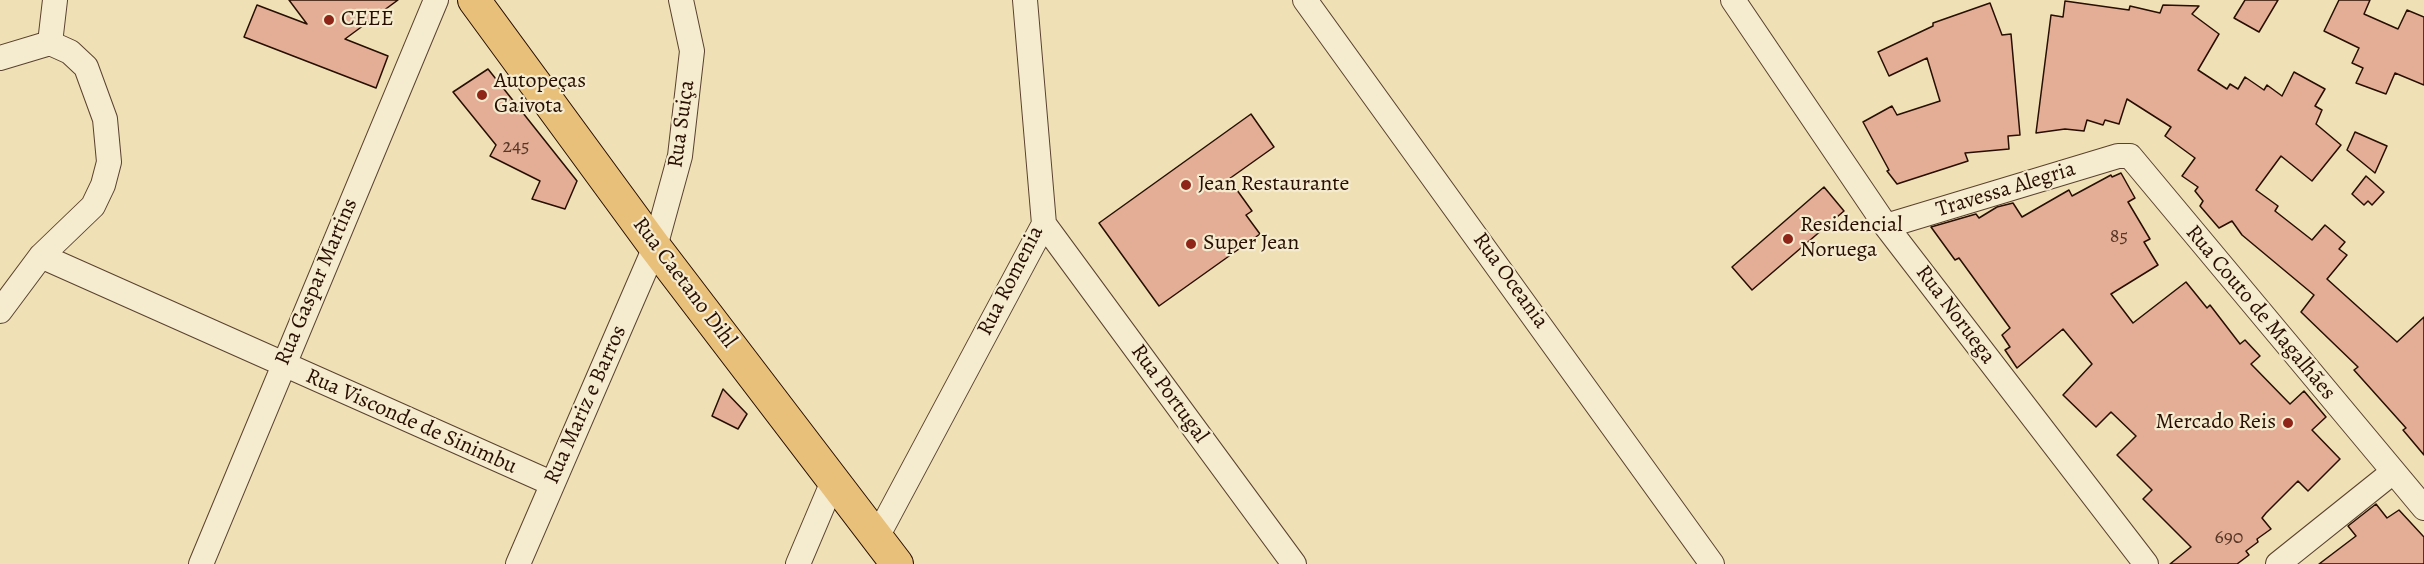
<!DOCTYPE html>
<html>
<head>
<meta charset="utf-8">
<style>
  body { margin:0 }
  canvas { display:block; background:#efe0b5 }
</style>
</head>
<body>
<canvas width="2424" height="564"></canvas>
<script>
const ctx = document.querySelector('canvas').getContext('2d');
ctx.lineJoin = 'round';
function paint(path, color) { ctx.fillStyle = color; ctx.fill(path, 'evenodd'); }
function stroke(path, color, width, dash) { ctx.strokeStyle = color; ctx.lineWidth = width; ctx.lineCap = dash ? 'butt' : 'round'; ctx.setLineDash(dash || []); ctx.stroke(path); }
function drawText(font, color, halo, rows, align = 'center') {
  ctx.font = font + ' Alegreya,serif'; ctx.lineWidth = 4.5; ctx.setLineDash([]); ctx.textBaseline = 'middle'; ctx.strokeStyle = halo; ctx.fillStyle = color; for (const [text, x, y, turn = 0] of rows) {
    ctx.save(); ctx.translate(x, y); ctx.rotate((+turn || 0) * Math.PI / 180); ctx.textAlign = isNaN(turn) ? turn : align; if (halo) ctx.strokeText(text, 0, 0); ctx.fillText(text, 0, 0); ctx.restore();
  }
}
const building = new Path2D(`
  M 289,0 L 398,0 L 345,39 L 388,56 L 376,88 L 244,37 L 257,5 L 307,24 Z
  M 2245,0 L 2278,0 L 2259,32 L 2234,18 Z
  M 2339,0 L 2370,0 L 2364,14 L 2398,29 L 2407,10 L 2424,17 L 2424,85 L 2395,73 L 2386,94 L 2356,83 L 2363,68 L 2352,63 L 2359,48 L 2324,31 Z
  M 2065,1 L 2129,10 L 2130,6 L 2160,13 L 2163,5 L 2199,6 L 2192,14 L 2219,34 L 2198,70 L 2227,89 L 2230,84 L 2238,89 L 2245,77 L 2264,90 L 2267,85 L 2282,96 L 2294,72 L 2325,89 L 2315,106 L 2322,110 L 2316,124 L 2341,145 L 2312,181 L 2281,156 L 2256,190 L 2278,206 L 2275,211 L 2312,240 L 2325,225 L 2345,242 L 2339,249 L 2347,255 L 2327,279 L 2397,342 L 2424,317 L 2424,455 L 2403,430 L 2406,428 L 2354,370 L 2358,367 L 2301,312 L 2314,295 L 2242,235 L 2232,221 L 2219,228 L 2200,206 L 2203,201 L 2195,191 L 2198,187 L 2182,176 L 2195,158 L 2165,136 L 2171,127 L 2127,99 L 2119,124 L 2105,120 L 2103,125 L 2087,120 L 2084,131 L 2065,129 L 2036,133 L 2051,15 L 2063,17 Z
  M 1990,3 L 2002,35 L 2011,34 L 2020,135 L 2008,136 L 2009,149 L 1965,153 L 1968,161 L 1897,184 L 1887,171 L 1889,170 L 1863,122 L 1892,106 L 1897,115 L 1940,101 L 1927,58 L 1889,76 L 1878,52 L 1933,26 L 1933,23 Z
  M 488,69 L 577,181 L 565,209 L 532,199 L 540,181 L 490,156 L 496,145 L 453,92 Z
  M 1251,114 L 1274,147 L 1229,179 L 1252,211 L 1246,215 L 1260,234 L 1159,306 L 1099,223 Z
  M 2355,132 L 2387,146 L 2375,173 L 2347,150 Z
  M 2121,173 L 2135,198 L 2128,202 L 2150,239 L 2144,242 L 2158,265 L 2111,294 L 2133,323 L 2186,282 L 2207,308 L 2210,305 L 2240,344 L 2245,340 L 2260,356 L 2251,364 L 2290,404 L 2304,391 L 2326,417 L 2312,430 L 2340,459 L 2308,491 L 2298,481 L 2266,513 L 2262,518 L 2271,529 L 2257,539 L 2258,542 L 2246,551 L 2249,555 L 2237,564 L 2170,564 L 2191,547 L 2143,499 L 2152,490 L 2117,455 L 2136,436 L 2111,412 L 2096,427 L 2063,395 L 2092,364 L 2063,329 L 2017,368 L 2005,350 L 2010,347 L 2002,335 L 2010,328 L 1959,258 L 1955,260 L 1931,227 L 1976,214 L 1979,218 L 1997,207 L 2013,203 L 2022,217 L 2069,190 L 2072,196 L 2111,175 L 2112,177 Z
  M 2366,176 L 2384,192 L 2372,205 L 2368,201 L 2364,205 L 2352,194 Z
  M 1824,187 L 1844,211 L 1752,290 L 1732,267 Z
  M 723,389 L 747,414 L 738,429 L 712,416 Z
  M 2376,504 L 2387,518 L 2399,510 L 2424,537 L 2424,564 L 2319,564 L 2356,536 L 2348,526 Z`);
paint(building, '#e3ae95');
stroke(building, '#280e01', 1.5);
const minor = new Path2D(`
  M 1305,0 L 1712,564
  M 1733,0 L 1886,226 L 2146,564
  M 50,43 L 55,0
  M 0,58 L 50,43
  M 1044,224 L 1294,564
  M 1886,226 L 2118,156 L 2130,156 L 2424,508
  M 41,256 L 551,483
  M 0,311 L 41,256 L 93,206 L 103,185 L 109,162 L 105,119 L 86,67 L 70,52 L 50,43
  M 877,537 L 1044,224 L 1025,0
  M 201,564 L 436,0
  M 518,564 L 655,247 L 680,156 L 692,51 L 681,0
  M 798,564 L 834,479
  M 2278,564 L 2393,472`);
const major = new Path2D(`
  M 474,0 L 655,247 L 897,564`);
stroke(minor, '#5a422e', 26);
stroke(major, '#280e01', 34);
stroke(minor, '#f5ebcf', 24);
stroke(major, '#e8c07a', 32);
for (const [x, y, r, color] of [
  [329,20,6,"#8f2418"],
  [482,95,6,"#8f2418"],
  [1186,185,6,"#8f2418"],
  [1788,239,6,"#8f2418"],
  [1191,244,6,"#8f2418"],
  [2288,423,6,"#8f2418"]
]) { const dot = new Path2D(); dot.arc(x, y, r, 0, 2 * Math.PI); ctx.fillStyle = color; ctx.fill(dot); stroke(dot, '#f5ebcf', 2); }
drawText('20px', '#573626', null, [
  ["245",516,147],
  ["85",2119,237],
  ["690",2229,538]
]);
drawText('22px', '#280e01', '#f5ebcf', [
  ["CEEE",341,20],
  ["Autopeças",494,82],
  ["Gaivota",494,107],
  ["Jean Restaurante",1198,185],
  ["Residencial",1800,226],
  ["Noruega",1800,251],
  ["Super Jean",1203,244],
  ["Mercado Reis",2276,423,"right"]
], 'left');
drawText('22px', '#280e01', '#f5ebcf', [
  ["Rua Suiça",682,124,-82],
  ["Travessa Alegria",2006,190,-17],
  ["Rua Romenia",1011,281,-63],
  ["Rua Oceania",1510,281,54],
  ["Rua Gaspar Martins",317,282,-67],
  ["Rua Caetano Dihl",684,283,53],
  ["Rua Couto de Magalhães",2260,313,50],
  ["Rua Noruega",1955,315,53],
  ["Rua Portugal",1169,394,54],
  ["Rua Mariz e Barros",586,405,-66],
  ["Rua Visconde de Sinimbu",411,422,24]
]);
</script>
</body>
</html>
